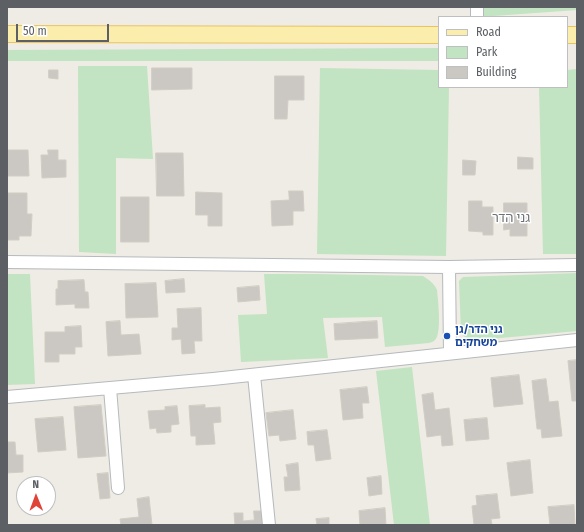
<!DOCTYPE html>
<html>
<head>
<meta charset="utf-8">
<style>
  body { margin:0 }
  #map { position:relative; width:584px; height:532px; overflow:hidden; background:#eeece4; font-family:"Fira Sans Condensed",sans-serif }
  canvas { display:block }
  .frame { position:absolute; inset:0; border:8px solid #5c6064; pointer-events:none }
  .legend { position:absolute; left:438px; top:16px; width:130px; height:72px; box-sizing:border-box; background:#fff; border:1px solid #bebfc1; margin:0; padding:5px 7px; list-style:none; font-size:12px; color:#5c6064 }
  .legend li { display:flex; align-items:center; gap:8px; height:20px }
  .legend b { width:20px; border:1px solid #bebfc1 }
  .north { position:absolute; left:16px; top:476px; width:40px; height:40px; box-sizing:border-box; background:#fff; border:1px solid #bebfc1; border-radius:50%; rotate:359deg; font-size:11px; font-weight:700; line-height:16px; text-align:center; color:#5c6064 }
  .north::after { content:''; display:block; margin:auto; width:14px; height:18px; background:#e04438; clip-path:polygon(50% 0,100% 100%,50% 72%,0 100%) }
  .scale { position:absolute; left:16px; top:24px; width:93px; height:18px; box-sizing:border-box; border:2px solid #5c6064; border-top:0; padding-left:5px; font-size:12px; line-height:14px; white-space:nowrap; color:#5c6064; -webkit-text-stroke:3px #fff; paint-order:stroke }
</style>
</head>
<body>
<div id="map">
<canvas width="584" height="532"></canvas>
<div class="frame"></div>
<ul class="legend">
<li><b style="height:5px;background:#fbeeac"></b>Road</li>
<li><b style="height:11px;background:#c2e4c2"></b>Park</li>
<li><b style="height:11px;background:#cbc8c3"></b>Building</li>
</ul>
<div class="north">N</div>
<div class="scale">50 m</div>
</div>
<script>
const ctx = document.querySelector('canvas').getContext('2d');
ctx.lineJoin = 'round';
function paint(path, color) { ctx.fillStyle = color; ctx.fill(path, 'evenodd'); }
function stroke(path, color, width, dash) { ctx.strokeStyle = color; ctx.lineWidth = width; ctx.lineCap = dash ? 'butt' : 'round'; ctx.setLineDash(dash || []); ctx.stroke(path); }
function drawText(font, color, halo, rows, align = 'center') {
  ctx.font = font + ' "Fira Sans Condensed","Noto Sans Hebrew",sans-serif'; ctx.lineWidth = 3; ctx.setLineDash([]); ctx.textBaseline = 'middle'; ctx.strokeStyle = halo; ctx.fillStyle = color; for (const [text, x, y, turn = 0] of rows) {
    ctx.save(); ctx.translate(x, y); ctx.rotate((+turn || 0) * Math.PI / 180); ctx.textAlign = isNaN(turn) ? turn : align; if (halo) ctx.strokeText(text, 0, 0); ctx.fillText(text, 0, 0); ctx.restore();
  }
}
paint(new Path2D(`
  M 479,7 L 577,7 L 577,10 L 479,17 Z
  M 439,48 L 439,61 L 7,61 L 7,50 Z
  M 78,66 L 147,66 L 153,159 L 116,158 L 116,254 L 79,252 Z
  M 320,68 L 439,70 L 439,87 L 449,87 L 446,256 L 317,254 Z
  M 577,69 L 577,254 L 543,254 L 539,87 L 567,87 L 567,70 Z
  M 577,273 L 577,331 L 479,340 C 469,340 466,340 461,332 L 459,281 L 463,277 Z
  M 7,274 L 30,274 L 35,384 L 7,385 Z
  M 264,274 L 316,274 L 423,276 C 429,280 434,283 437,290 C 438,300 442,334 435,340 C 433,342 431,342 429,343 L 385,347 L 382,317 L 323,318 L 328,358 L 241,362 L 238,315 L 267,314 Z
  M 412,367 L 430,525 L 394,525 L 376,371 Z`), '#c2e4c2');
const building = new Path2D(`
  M 152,68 L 192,68 L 192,89 L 152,90 Z
  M 49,70 L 58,70 L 58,79 L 49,78 Z
  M 275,76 L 304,76 L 304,100 L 288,100 L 287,119 L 275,119 Z
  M 8,150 L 28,150 L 29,176 L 8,176 Z
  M 48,150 L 58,150 L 58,160 L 66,160 L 66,177 L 42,178 L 41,155 L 48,155 Z
  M 156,153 L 183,153 L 184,196 L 157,196 Z
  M 518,157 L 533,158 L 533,169 L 518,169 Z
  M 463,160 L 476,161 L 475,175 L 463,175 Z
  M 289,191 L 303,191 L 304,211 L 293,211 L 293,225 L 272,226 L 271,201 L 289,200 Z
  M 196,192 L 222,193 L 222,226 L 208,226 L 208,215 L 196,215 Z
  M 7,193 L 27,193 L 27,214 L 32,214 L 31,236 L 19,236 L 19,240 L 7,240 Z
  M 121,197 L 149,197 L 149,242 L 121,242 Z
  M 469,201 L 482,201 L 482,207 L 493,207 L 493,235 L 483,235 L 483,232 L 469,231 Z
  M 504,203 L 527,203 L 527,236 L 510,236 L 510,229 L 504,230 Z
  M 184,279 L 185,292 L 166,293 L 165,281 Z
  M 84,280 L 85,292 L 88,292 L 89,308 L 75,308 L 75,304 L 56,305 L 56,289 L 58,289 L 58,281 Z
  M 156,283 L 158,317 L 126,318 L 125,284 Z
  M 259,286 L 260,300 L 238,302 L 237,288 Z
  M 201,308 L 202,341 L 194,341 L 195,353 L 182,354 L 181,339 L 172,340 L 172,328 L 178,328 L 177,309 Z
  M 120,321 L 121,335 L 139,334 L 141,354 L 108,356 L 106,322 Z
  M 377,321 L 378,338 L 335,340 L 334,324 Z
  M 81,326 L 82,347 L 75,347 L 75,354 L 59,354 L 59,362 L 45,362 L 45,332 L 65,332 L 65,327 Z
  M 577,360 L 577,401 L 572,401 L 568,361 Z
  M 519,375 L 523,404 L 494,407 L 491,378 Z
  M 546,379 L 549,402 L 558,401 L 562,436 L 542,438 L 541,429 L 537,429 L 532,381 Z
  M 367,387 L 369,403 L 362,403 L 363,418 L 343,420 L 340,390 Z
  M 433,393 L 435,410 L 449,408 L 453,445 L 442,446 L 441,435 L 427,437 L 422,395 Z
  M 101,405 L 106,456 L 78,458 L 74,407 Z
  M 205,405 L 205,408 L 220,407 L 221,422 L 213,423 L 215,444 L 196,445 L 196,436 L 191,436 L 189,406 Z
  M 177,406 L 179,424 L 171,425 L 171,432 L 157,433 L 156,428 L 150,429 L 148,411 L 165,410 L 165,407 Z
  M 293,410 L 296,439 L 280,441 L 279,435 L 269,436 L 266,413 Z
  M 63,417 L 66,450 L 38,452 L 35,419 Z
  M 487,418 L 489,439 L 466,441 L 464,420 Z
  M 327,430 L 331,459 L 316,461 L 314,445 L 308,445 L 307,432 Z
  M 7,442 L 15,442 L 16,455 L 23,455 L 23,472 L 7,473 Z
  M 530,460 L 533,493 L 511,496 L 507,463 Z
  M 298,463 L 300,490 L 285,491 L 284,477 L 288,477 L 286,465 Z
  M 108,473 L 110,498 L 100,499 L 97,474 Z
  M 381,476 L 382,494 L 369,496 L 367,478 Z
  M 497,494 L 500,518 L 491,519 L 492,525 L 474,525 L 472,506 L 477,505 L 476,496 Z
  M 149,497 L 152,525 L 121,525 L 120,519 L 139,517 L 137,499 Z
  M 574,505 L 575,525 L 550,525 L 548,507 Z
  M 385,508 L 386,525 L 360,525 L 359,511 Z
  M 254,511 L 263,511 L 263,525 L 235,525 L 234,513 L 243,513 L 243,521 L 254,520 Z
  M 329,518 L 329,525 L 317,525 L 316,519 Z`);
paint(building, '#cbc8c3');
stroke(building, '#d2cdc3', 1);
const minor = new Path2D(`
  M 477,17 L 477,7
  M 7,262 L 449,267 L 577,265
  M 449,267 L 450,353
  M 254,375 L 269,525
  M 110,388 L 118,488
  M 7,397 L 213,379 L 577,340`);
const major = new Path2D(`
  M 7,34 L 439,35
  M 567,35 L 577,35`);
stroke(minor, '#b6b9bd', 14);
stroke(major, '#eac361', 18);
stroke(minor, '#fff', 12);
stroke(major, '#fbeeac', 16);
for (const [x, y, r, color] of [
  [447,336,4,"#1a4fb4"]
]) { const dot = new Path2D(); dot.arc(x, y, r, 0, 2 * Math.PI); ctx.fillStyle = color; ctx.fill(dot); stroke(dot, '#fff', 1.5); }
drawText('bold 11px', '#164399', '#fff', [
  ["גני הדר/גן",455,330],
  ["משחקים",455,343]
], 'left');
drawText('13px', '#6d7276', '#fff', [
  ["גני הדר",511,218]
]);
</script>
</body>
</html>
